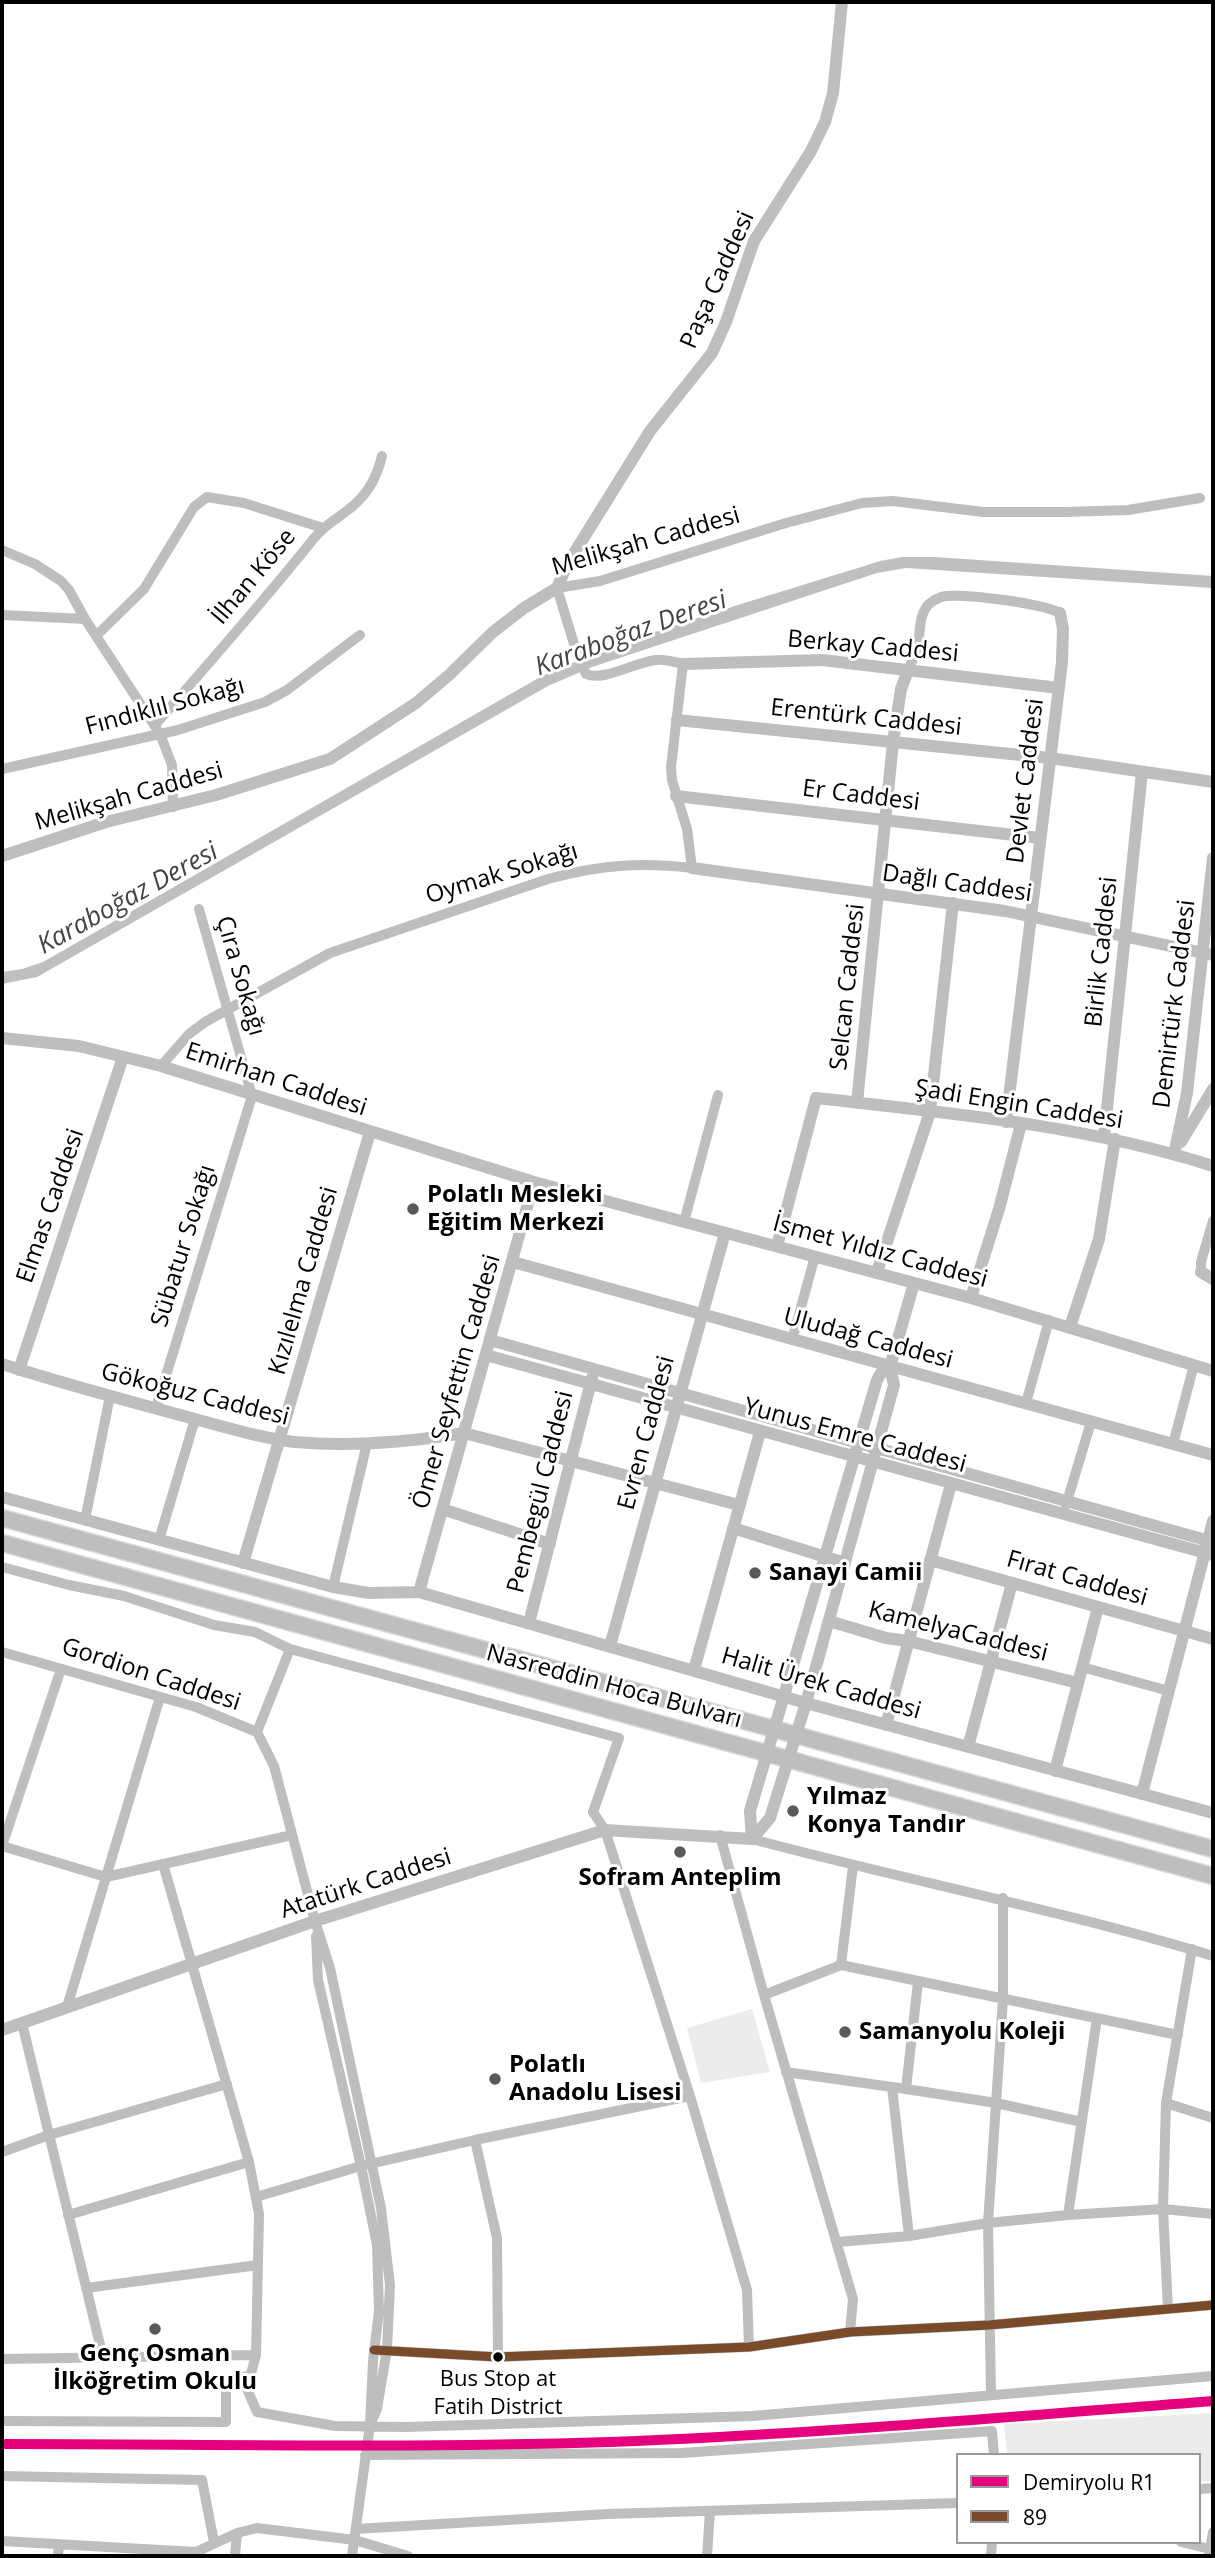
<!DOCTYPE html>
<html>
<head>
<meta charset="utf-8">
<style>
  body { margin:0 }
  #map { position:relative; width:1215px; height:2558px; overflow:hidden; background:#fff; font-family:"Open Sans",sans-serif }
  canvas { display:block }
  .frame { position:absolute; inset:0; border:4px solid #000; pointer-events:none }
  .legend { position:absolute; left:956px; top:2453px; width:245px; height:91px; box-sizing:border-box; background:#fff; border:2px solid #999; margin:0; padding:9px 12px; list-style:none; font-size:21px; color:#000 }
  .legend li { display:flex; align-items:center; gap:14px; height:35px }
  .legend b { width:35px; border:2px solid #999 }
</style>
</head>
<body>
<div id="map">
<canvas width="1215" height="2558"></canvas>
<div class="frame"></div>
<ul class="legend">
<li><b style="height:9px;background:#e5007d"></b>Demiryolu R1</li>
<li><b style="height:9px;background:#7a4b2a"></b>89</li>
</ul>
</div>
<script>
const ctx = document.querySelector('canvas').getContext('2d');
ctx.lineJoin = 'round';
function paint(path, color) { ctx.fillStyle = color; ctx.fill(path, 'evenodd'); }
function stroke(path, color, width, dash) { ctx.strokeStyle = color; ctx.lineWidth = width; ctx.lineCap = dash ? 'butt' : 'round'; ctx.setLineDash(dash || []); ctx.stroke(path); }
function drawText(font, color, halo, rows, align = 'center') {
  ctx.font = font + ' "Open Sans",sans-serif'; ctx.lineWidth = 6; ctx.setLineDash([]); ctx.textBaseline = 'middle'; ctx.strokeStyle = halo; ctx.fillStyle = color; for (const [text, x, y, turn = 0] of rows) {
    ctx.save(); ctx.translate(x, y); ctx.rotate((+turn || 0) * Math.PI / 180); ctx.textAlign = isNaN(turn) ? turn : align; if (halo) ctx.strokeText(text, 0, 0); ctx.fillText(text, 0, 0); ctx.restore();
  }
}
paint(new Path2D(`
  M 752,2009 L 770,2072 L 701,2083 L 687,2028 Z
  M 1213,2413 L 1213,2481 L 1199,2482 L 1199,2455 L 1007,2455 L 1004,2424 Z`), '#ececec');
paint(new Path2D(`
  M 935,557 L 1213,576 L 1213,588 L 906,568 L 877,573 L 592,667 L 548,686 L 37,977 L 2,984 L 2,972 L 22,969 L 43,962 L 542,676 C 651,628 767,597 880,561 L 902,557 Z`), '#bfbfbf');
const trunk = new Path2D(`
  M 2,1518 L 1213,1849
  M 2,1543 L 1213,1876`);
stroke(trunk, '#dbdbdb', 19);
stroke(new Path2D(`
  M 2,550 L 35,564 L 61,581 L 69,590 L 85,619 L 160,734 L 172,765 L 173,807
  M 2,615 L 85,619
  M 97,635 L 144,589 L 194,507 L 207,497 L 244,503 L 323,528
  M 909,668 C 912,662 915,655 917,648 C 921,634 918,618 927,606 C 933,600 939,597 946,596 C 969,594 1040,603 1060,613
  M 155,725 C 209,663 264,601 315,537 C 323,527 334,520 344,513 C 365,498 376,481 382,456
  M 2,769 L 178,730 L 265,702 L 287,690 L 360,635
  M 161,1066 L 189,1034 L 205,1022 L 330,953 L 548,879 C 599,865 639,862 692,868 L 687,829 L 672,780 L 671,767 L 683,664 C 674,662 665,659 656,660 C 635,662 603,682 586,674 L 577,654 L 557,588 L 600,581 L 786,523 L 862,503 L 893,501 L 983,512 L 1065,512 L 1128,510 L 1200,498
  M 684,1222 L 718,1095
  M 1201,1272 L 1201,1262 L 1213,1221
  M 792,1340 L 815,1256
  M 1026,1403 L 1049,1320
  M 156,1408 L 252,1096 L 199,909
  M 1173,1444 L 1194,1365
  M 1066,1505 L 1091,1422
  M 85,1520 L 110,1396
  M 159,1540 L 195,1419
  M 2,1567 L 69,1585 L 124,1596 L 214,1625 L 255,1632 L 290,1649
  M 333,1587 L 367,1443
  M 2,1652 L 196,1707 L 257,1732 L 274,1766 L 315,1921 L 330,1968 L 381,2208 L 390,2285 L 387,2349 L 377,2409 L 370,2425
  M 1082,1667 L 1169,1691
  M 61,1669 L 2,1846 L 106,1877 L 292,1835
  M 257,1732 L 290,1649 L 619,1738 L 593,1812 L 605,1830 L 690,2096 L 747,2290 L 749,2347
  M 720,1835 L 764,1995 L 853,2299 L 850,2332
  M 752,1839 C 905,1880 1061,1910 1213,1956
  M 163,1864 L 249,2162 L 259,2214 L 256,2355 L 247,2389 L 257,2412 L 335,2426 L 406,2427 L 753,2416 L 1213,2376
  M 316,1936 L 318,1980 L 361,2166 L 377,2245 L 379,2311 L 373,2361 L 370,2425 L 352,2556
  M 841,1965 L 853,1866
  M 764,1995 L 841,1965 L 1178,2035
  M 67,2007 L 160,1697
  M 22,2023 L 103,2357
  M 786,2072 L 892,2087
  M 906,2089 L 996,2103 L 1082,2122
  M 1166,2103 L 1213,2118
  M 475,2140 L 497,2238 L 498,2357
  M 2,2152 L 49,2135 L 227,2084
  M 256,2197 L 361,2166 L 475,2140 L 690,2096
  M 68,2215 L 249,2162
  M 1068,2215 L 1097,2018
  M 909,2236 L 892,2087 L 906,2089 L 918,1982
  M 837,2242 L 909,2236 L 988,2223 L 1068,2215 L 1163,2209 L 1213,2214
  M 86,2288 L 258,2265
  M 1168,2309 L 1163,2209 L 1166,2103 L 1192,1949
  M 374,2350 L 498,2357 L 749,2347 L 850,2332 L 989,2325 L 1213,2305
  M 2,2359 L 256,2355
  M 991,2395 L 988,2223 L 1003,1999 L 1003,1898
  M 2,2421 L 226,2422 L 226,2380 L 250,2376
  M 365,2455 L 682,2453 L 992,2431 L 994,2455
  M 2,2476 L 202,2480 L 214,2542
  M 1199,2489 L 1213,2488
  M 356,2529 L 608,2514 L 958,2503
  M 2,2541 L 196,2552 L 237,2533 L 257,2528 L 355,2540 L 408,2556
  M 1181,2542 L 1210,2549
  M 58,2556 L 59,2544
  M 235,2556 L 237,2533
  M 707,2556 L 710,2511
  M 991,2556 L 992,2542
  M 1209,2556 L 1213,2532`), '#bebebe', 10);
stroke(new Path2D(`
  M 683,664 L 822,660 L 1059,688
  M 677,720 L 1050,758 L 1213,782
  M 676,796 L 1040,838
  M 2,856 L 106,822 L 216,795 L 330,759 L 416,703 L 449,675 L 493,632 L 524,608 L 557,588 L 568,563 L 650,431 L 712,353 L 726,322 L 754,241 L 811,151 L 825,122 L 833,93 L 842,2
  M 692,868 L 1005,911 L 1213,955
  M 2,1038 L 79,1046 L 161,1066 L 534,1182 L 971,1298 L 1213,1371
  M 857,1103 L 893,742 L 901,689 L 909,668
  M 1006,1122 L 1062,662 L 1063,629 L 1060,613
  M 1104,1137 L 1142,772
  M 1181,1142 L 1213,1089
  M 1174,1154 L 1187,1093 L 1213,858
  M 777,1246 L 816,1098 C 949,1113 1085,1125 1213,1166
  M 513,1262 L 1213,1455
  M 877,1272 L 930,1112 L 953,903
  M 1201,1272 L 1213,1279
  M 971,1298 L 999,1209 L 1021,1124
  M 1070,1327 L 1099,1239 L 1115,1139
  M 490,1340 L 1213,1542
  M 486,1355 L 1213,1555
  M 2,1364 C 64,1384 128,1401 191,1418 C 225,1427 260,1438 295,1442 C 351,1447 409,1442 464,1433 L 739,1505
  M 19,1370 L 123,1057
  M 2,1497 L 333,1587 L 369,1593 L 419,1592 L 806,1703 L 1213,1813
  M 442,1509 L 550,1544
  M 733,1528 L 845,1563
  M 930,1560 L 1213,1639
  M 243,1563 L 370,1132
  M 419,1592 L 534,1182
  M 829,1621 L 886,1638 L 908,1641 L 1078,1683
  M 529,1623 L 592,1378
  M 610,1646 L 725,1233
  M 694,1670 L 760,1432
  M 886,1725 L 951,1484
  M 968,1747 L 1012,1583
  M 1055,1771 L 1098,1607
  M 1142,1794 L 1213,1521
  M 752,1839 L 770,1818 L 806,1703 L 894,1385 L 890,1367 L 914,1283
  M 752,1839 L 750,1811 L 877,1380 L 881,1373 L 890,1367
  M 2,2030 L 315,1921 L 605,1830 L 752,1839`), '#bebebe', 12);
stroke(trunk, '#bebebe', 16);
stroke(new Path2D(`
  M 374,2350 L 498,2357 L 749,2347 L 850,2332 L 989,2325 L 1213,2305`), '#7a4b2a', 9);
stroke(new Path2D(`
  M 2,2444 C 213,2444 425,2449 636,2441 C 828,2433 1021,2416 1213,2401`), '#e5007d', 10);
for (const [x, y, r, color] of [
  [413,1209,7,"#595959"],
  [755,1573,7,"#595959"],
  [793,1811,7,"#595959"],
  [680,1852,7,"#595959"],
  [845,2032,7,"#595959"],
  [495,2079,7,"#595959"],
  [155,2329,7,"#595959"],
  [498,2357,6,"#000"]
]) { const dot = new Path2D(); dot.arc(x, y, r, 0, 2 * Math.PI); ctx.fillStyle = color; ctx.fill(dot); stroke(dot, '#fff', 2.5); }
drawText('22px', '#000', '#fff', [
  ["Bus Stop at",498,2380],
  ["Fatih District",498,2408]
]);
drawText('24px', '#000', '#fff', [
  ["Paşa Caddesi",718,280,-66],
  ["Melikşah Caddesi",646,542,-16],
  ["İlhan Köse",254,577,-50],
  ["Berkay Caddesi",873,647,5],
  ["Fındıklıl Sokağı",165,707,-15],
  ["Erentürk Caddesi",866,718,6],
  ["Devlet Caddesi",1026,781,-83],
  ["Er Caddesi",861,796,7],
  ["Melikşah Caddesi",129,797,-16],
  ["Oymak Sokağı",502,874,-17],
  ["Dağlı Caddesi",957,884,8],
  ["Birlik Caddesi",1102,952,-84],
  ["Çıra Sokağı",240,976,74],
  ["Selcan Caddesi",848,987,-84],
  ["Demirtürk Caddesi",1175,1004,-83],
  ["Emirhan Caddesi",276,1080,18],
  ["Şadi Engin Caddesi",1019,1105,9],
  ["Elmas Caddesi",51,1206,-71],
  ["Sübatur Sokağı",184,1246,-73],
  ["İsmet Yıldız Caddesi",880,1252,15],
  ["Kızılelma Caddesi",304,1281,-74],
  ["Uludağ Caddesi",868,1339,15],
  ["Ömer Seyfettin Caddesi",457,1382,-74],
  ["Gökoğuz Caddesi",195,1395,14],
  ["Evren Caddesi",647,1433,-75],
  ["Yunus Emre Caddesi",855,1436,15],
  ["Pembegül Caddesi",541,1492,-76],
  ["Fırat Caddesi",1077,1579,16],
  ["KamelyaCaddesi",958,1632,14],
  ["Gordion Caddesi",151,1675,18],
  ["Halit Ürek Caddesi",821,1684,16],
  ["Nasreddin Hoca Bulvarı",614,1687,15],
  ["Atatürk Caddesi",366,1884,-18]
]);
drawText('bold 24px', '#000', '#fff', [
  ["Polatlı Mesleki",427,1195],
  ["Eğitim Merkezi",427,1223],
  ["Sanayi Camii",769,1573],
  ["Yılmaz",807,1797],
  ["Konya Tandır",807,1825],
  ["Sofram Anteplim",680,1878,"center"],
  ["Samanyolu Koleji",859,2032],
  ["Polatlı",509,2065],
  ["Anadolu Lisesi",509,2093],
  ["Genç Osman",155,2354,"center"],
  ["İlköğretim Okulu",155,2382,"center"]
], 'left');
drawText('italic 26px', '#444', '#fff', [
  ["Karaboğaz Deresi",631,634,-20],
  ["Karaboğaz Deresi",128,899,-29]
]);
</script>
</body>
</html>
